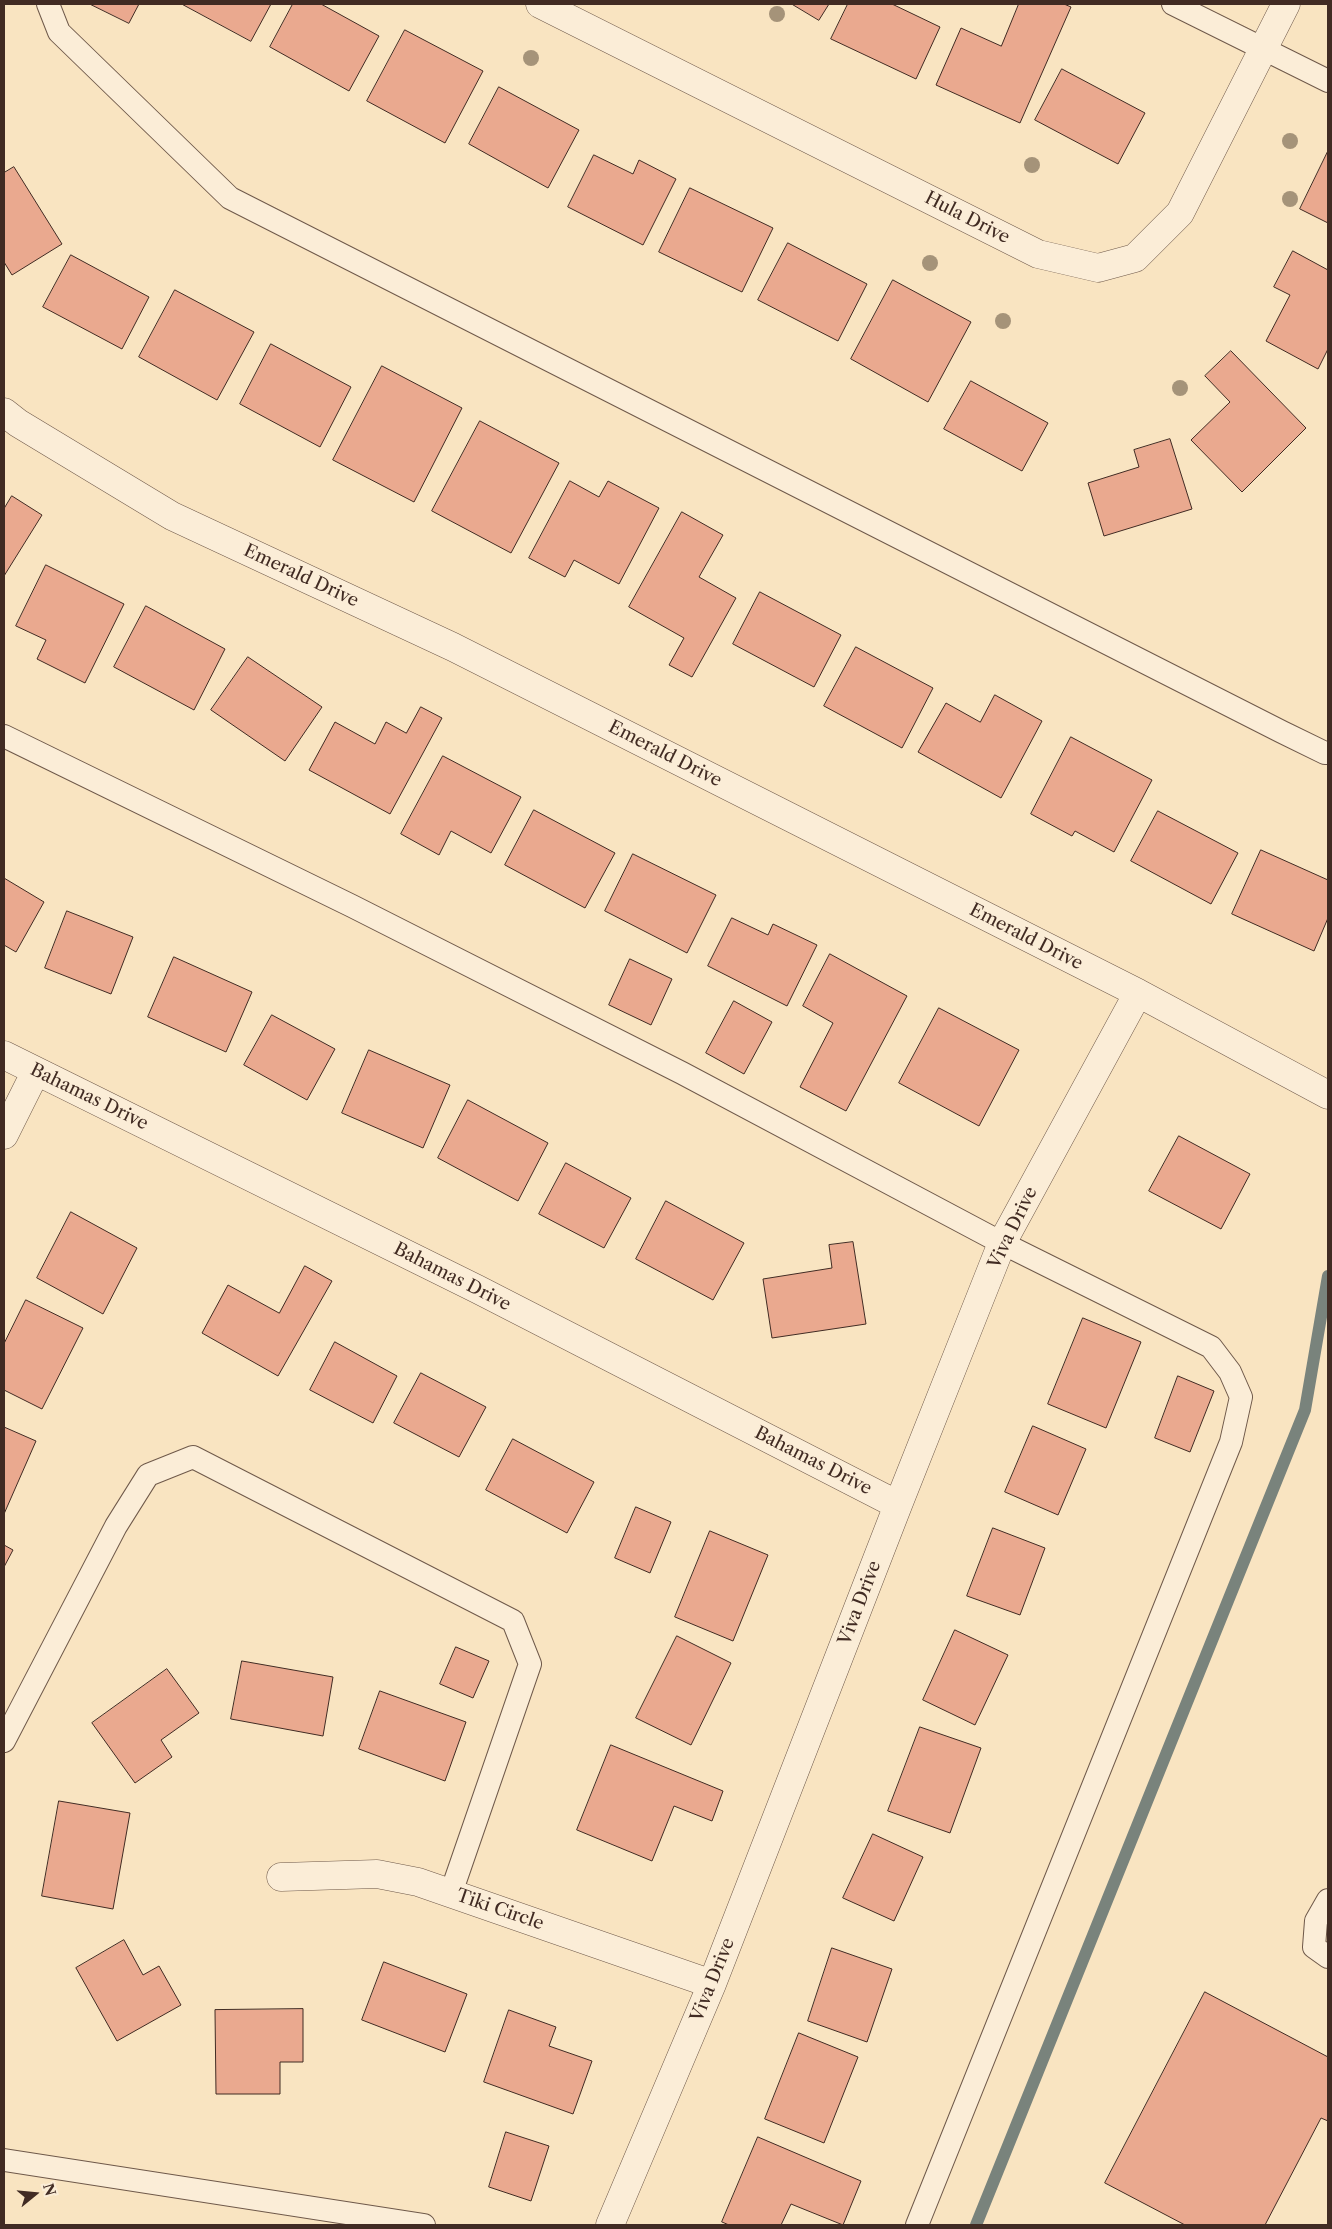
<!DOCTYPE html>
<html>
<head>
<meta charset="utf-8">
<style>
  body { margin:0 }
  #map { position:relative; width:1332px; height:2229px; overflow:hidden; background:#f9e4c1; font-family:"Libre Caslon Text",serif }
  canvas { display:block }
  .frame { position:absolute; inset:0; border:5px solid #412b23; pointer-events:none }
  .north { position:absolute; left:10px; top:2169px; width:50px; height:50px; -webkit-text-stroke:4px #fbedd7; paint-order:stroke; rotate:73deg; font-size:14px; font-weight:700; line-height:20px; text-align:center; color:#412b23 }
  .north::after { content:''; display:block; margin:auto; width:18px; height:22px; background:#412b23; clip-path:polygon(50% 0,100% 100%,50% 72%,0 100%) }
</style>
</head>
<body>
<div id="map">
<canvas width="1332" height="2229"></canvas>
<div class="frame"></div>
<div class="north">N</div>
</div>
<script>
const ctx = document.querySelector('canvas').getContext('2d');
ctx.lineJoin = 'round';
function stroke(path, color, width, dash) { ctx.strokeStyle = color; ctx.lineWidth = width; ctx.lineCap = dash ? 'butt' : 'round'; ctx.setLineDash(dash || []); ctx.stroke(path); }
function paint(path, color) { ctx.fillStyle = color; ctx.fill(path, 'evenodd'); }
function drawText(font, color, halo, rows, align = 'center') {
  ctx.font = font + ' "Libre Caslon Text",serif'; ctx.lineWidth = 4; ctx.setLineDash([]); ctx.textBaseline = 'middle'; ctx.strokeStyle = halo; ctx.fillStyle = color; for (const [text, x, y, turn = 0] of rows) {
    ctx.save(); ctx.translate(x, y); ctx.rotate((+turn || 0) * Math.PI / 180); ctx.textAlign = isNaN(turn) ? turn : align; if (halo) ctx.strokeText(text, 0, 0); ctx.fillText(text, 0, 0); ctx.restore();
  }
}
stroke(new Path2D(`
  M 976,2225 L 1305,1410 L 1328,1276`), '#79837c', 12);
const building = new Path2D(`
  M 90,4 L 139,4 L 129,23 Z
  M 182,4 L 271,4 L 251,41 Z
  M 293,4 L 321,4 L 379,36 L 349,91 L 270,47 Z
  M 792,4 L 829,4 L 819,20 Z
  M 848,4 L 892,4 L 940,27 L 916,79 L 831,39 Z
  M 1019,4 L 1064,4 L 1071,7 L 1020,123 L 936,85 L 961,28 L 1001,46 Z
  M 405,30 L 483,71 L 445,143 L 367,101 Z
  M 1062,69 L 1145,113 L 1118,164 L 1035,120 Z
  M 499,87 L 579,130 L 548,188 L 469,144 Z
  M 1328,151 L 1328,223 L 1300,209 Z
  M 594,155 L 633,174 L 639,160 L 676,179 L 643,245 L 568,207 Z
  M 14,167 L 62,244 L 12,275 L 4,262 L 4,173 Z
  M 690,188 L 773,228 L 742,292 L 659,252 Z
  M 788,243 L 867,284 L 838,341 L 758,300 Z
  M 1293,251 L 1328,270 L 1328,349 L 1318,369 L 1266,341 L 1290,295 L 1274,287 Z
  M 71,255 L 149,297 L 122,349 L 43,307 Z
  M 893,280 L 971,322 L 928,402 L 851,359 Z
  M 175,290 L 254,332 L 217,400 L 139,357 Z
  M 271,344 L 351,387 L 320,447 L 240,404 Z
  M 1231,351 L 1306,428 L 1242,492 L 1191,440 L 1230,402 L 1205,376 Z
  M 382,366 L 462,408 L 414,502 L 333,460 Z
  M 971,381 L 1048,423 L 1022,471 L 944,429 Z
  M 480,421 L 559,463 L 511,553 L 432,511 Z
  M 1170,439 L 1192,509 L 1104,536 L 1088,483 L 1139,467 L 1134,450 Z
  M 570,481 L 599,497 L 608,481 L 659,508 L 619,584 L 574,560 L 565,577 L 529,558 Z
  M 12,496 L 42,515 L 4,576 L 4,509 Z
  M 682,512 L 723,535 L 699,577 L 736,598 L 692,677 L 669,665 L 684,638 L 629,607 Z
  M 46,565 L 124,604 L 85,683 L 37,659 L 46,640 L 16,626 Z
  M 760,592 L 841,635 L 814,687 L 733,644 Z
  M 146,606 L 225,649 L 194,710 L 114,667 Z
  M 856,647 L 933,688 L 902,748 L 824,706 Z
  M 248,657 L 322,707 L 285,761 L 211,710 Z
  M 995,695 L 1042,721 L 1001,798 L 918,752 L 946,703 L 980,722 Z
  M 421,707 L 442,718 L 390,814 L 309,770 L 335,722 L 375,744 L 386,722 L 406,733 Z
  M 1071,737 L 1152,780 L 1114,852 L 1075,831 L 1072,836 L 1031,814 Z
  M 443,756 L 521,797 L 491,853 L 451,831 L 439,855 L 401,834 Z
  M 534,810 L 615,853 L 585,908 L 505,865 Z
  M 1158,811 L 1238,853 L 1211,904 L 1131,861 Z
  M 1261,850 L 1328,880 L 1328,918 L 1314,951 L 1232,914 Z
  M 633,854 L 716,895 L 687,953 L 605,911 Z
  M 4,878 L 44,902 L 16,952 L 4,945 Z
  M 67,911 L 133,937 L 111,994 L 45,968 Z
  M 732,918 L 768,935 L 773,924 L 817,945 L 787,1006 L 708,966 Z
  M 830,954 L 907,996 L 846,1111 L 800,1087 L 833,1023 L 803,1006 Z
  M 174,957 L 252,992 L 226,1052 L 148,1017 Z
  M 630,959 L 672,979 L 651,1025 L 609,1005 Z
  M 734,1001 L 772,1022 L 744,1074 L 706,1053 Z
  M 939,1008 L 1019,1050 L 979,1126 L 899,1083 Z
  M 272,1015 L 335,1049 L 307,1100 L 244,1065 Z
  M 369,1050 L 450,1085 L 423,1148 L 342,1113 Z
  M 468,1100 L 548,1143 L 518,1201 L 438,1158 Z
  M 1179,1136 L 1250,1174 L 1221,1229 L 1149,1191 Z
  M 566,1163 L 631,1198 L 604,1248 L 539,1214 Z
  M 666,1201 L 744,1243 L 713,1300 L 636,1259 Z
  M 71,1212 L 137,1248 L 103,1314 L 37,1278 Z
  M 853,1242 L 866,1324 L 772,1338 L 763,1279 L 832,1268 L 829,1245 Z
  M 305,1266 L 332,1281 L 278,1376 L 202,1333 L 228,1285 L 279,1313 Z
  M 26,1300 L 83,1328 L 42,1409 L 4,1390 L 4,1344 Z
  M 1083,1318 L 1141,1342 L 1106,1428 L 1048,1404 Z
  M 335,1342 L 397,1376 L 373,1423 L 310,1390 Z
  M 421,1373 L 486,1407 L 459,1457 L 394,1423 Z
  M 1178,1376 L 1214,1391 L 1190,1452 L 1155,1438 Z
  M 1033,1426 L 1086,1449 L 1058,1515 L 1005,1492 Z
  M 4,1427 L 36,1441 L 4,1514 Z
  M 513,1439 L 594,1482 L 567,1533 L 486,1490 Z
  M 636,1507 L 671,1522 L 650,1573 L 615,1558 Z
  M 993,1528 L 1045,1548 L 1020,1615 L 967,1596 Z
  M 710,1531 L 768,1555 L 733,1641 L 675,1617 Z
  M 4,1545 L 13,1550 L 4,1567 Z
  M 955,1630 L 1008,1655 L 975,1725 L 923,1700 Z
  M 677,1636 L 731,1663 L 691,1745 L 636,1718 Z
  M 456,1647 L 489,1661 L 473,1698 L 440,1684 Z
  M 242,1661 L 333,1677 L 323,1736 L 231,1719 Z
  M 167,1669 L 199,1713 L 161,1740 L 172,1757 L 135,1783 L 92,1723 Z
  M 380,1691 L 466,1722 L 445,1781 L 359,1749 Z
  M 920,1727 L 981,1748 L 950,1833 L 888,1811 Z
  M 611,1745 L 723,1791 L 712,1821 L 674,1806 L 652,1861 L 577,1830 Z
  M 59,1801 L 130,1813 L 113,1909 L 42,1896 Z
  M 873,1834 L 923,1857 L 894,1921 L 843,1898 Z
  M 124,1940 L 143,1975 L 159,1966 L 181,2005 L 117,2041 L 76,1968 Z
  M 832,1948 L 892,1969 L 867,2042 L 808,2021 Z
  M 384,1962 L 467,1994 L 445,2052 L 362,2020 Z
  M 1205,1992 L 1328,2057 L 1328,2121 L 1321,2118 L 1265,2225 L 1185,2225 L 1105,2183 Z
  M 303,2009 L 303,2062 L 280,2062 L 280,2094 L 216,2094 L 215,2010 Z
  M 509,2010 L 556,2027 L 549,2046 L 592,2061 L 573,2114 L 484,2082 Z
  M 799,2033 L 858,2057 L 824,2143 L 765,2119 Z
  M 506,2132 L 549,2146 L 531,2201 L 489,2187 Z
  M 758,2137 L 861,2181 L 843,2225 L 791,2204 L 781,2225 L 729,2225 L 722,2222 Z`);
paint(building, '#eaa98f');
stroke(building, '#412b23', 1);
const service = new Path2D(`
  M 48,4 L 59,32 L 230,198 L 1282,732 L 1325,753 L 1328,753
  M 1173,4 L 1328,81
  M 4,736 L 352,906 L 682,1073 L 1002,1243 L 1211,1347 L 1230,1372 L 1241,1397 L 1231,1442 L 917,2225
  M 4,1741 L 116,1526 L 148,1475 L 193,1457 L 513,1621 L 530,1664 L 451,1893
  M 1328,1900 L 1316,1921 L 1314,1947 L 1328,1957
  M 4,2160 L 424,2225`);
const minor = new Path2D(`
  M 540,4 L 1038,254 L 1098,268 L 1135,258 L 1180,213 L 1286,4
  M 4,412 L 18,423 L 172,516 L 453,647 L 1138,993 L 1328,1095
  M 4,1055 L 477,1289 L 898,1505
  M 4,1135 L 36,1071
  M 281,1877 L 377,1874 L 418,1882 L 712,1984
  M 610,2225 L 712,1984 L 898,1505 L 1002,1243 L 1138,993`);
stroke(service, '#6f594a', 24);
stroke(minor, '#6f594a', 29);
stroke(service, '#fbedd7', 22);
stroke(minor, '#fbedd7', 28);
ctx.fillStyle = '#a59379';
for (const [x, y] of [
  [777,14],
  [531,58],
  [1290,141],
  [1032,165],
  [1290,199],
  [930,263],
  [1003,321],
  [1180,388]
]) { ctx.beginPath(); ctx.arc(x, y, 8, 0, 2 * Math.PI); ctx.fill(); }
drawText('18px', '#412b23', '#fbedd7', [
  ["Hula Drive",967,218,27],
  ["Emerald Drive",301,576,25],
  ["Emerald Drive",665,754,27],
  ["Emerald Drive",1026,937,27],
  ["Bahamas Drive",89,1097,26],
  ["Viva Drive",1013,1228,-64],
  ["Bahamas Drive",452,1277,27],
  ["Bahamas Drive",813,1461,27],
  ["Viva Drive",860,1603,-69],
  ["Tiki Circle",500,1910,19],
  ["Viva Drive",713,1980,-68]
]);
</script>
</body>
</html>
